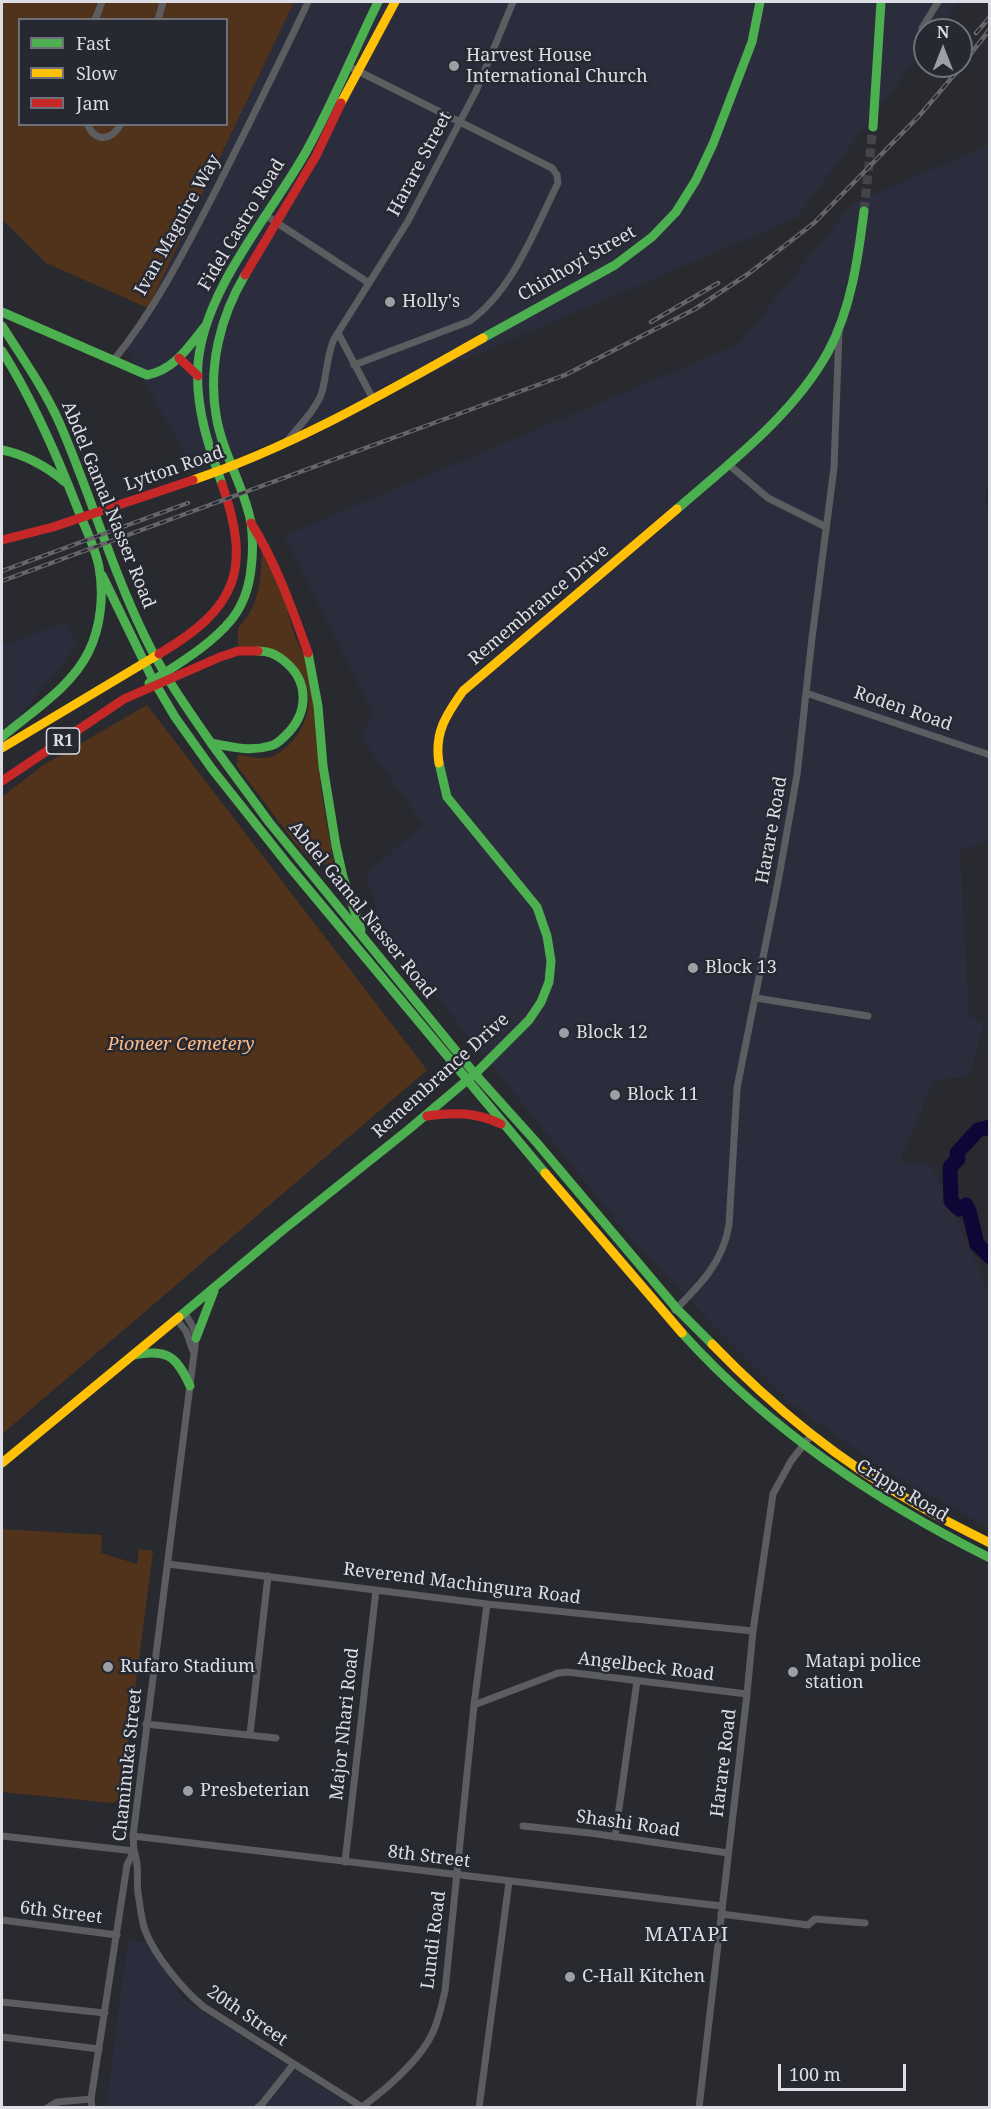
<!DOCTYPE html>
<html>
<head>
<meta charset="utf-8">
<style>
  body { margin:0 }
  #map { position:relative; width:991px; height:2109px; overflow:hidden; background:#292a2f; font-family:"Noto Serif",serif }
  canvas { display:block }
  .frame { position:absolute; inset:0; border:3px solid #dddee5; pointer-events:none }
  .legend { position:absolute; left:18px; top:18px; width:210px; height:108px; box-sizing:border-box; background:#262832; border:2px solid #6f717a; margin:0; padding:8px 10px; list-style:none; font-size:18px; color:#dddee5 }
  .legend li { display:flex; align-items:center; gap:12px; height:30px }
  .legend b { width:30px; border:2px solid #6f717a }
  .north { position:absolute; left:913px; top:18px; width:60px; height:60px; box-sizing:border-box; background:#262832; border:2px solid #6f717a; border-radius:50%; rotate:0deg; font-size:16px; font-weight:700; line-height:24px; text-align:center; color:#dddee5 }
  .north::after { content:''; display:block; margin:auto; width:21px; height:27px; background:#9e9fa5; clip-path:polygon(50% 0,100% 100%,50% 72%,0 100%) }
  .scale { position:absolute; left:778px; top:2064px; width:128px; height:27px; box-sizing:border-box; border:3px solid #dddee5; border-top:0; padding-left:8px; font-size:18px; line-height:21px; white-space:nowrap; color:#dddee5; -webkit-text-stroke:4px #262832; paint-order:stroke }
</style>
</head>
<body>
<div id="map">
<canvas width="991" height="2109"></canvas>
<div class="frame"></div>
<ul class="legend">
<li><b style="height:8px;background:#4caf50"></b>Fast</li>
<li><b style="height:8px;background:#ffc107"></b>Slow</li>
<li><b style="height:8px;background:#c62828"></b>Jam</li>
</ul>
<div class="north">N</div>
<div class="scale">100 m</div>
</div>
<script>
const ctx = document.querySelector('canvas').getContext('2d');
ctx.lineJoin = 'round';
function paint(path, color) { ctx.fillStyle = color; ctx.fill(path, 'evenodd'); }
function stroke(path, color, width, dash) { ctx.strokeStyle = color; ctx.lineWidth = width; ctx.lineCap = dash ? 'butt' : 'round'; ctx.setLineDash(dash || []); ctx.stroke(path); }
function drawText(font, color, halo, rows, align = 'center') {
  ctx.font = font + ' "Noto Serif",serif'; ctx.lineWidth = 5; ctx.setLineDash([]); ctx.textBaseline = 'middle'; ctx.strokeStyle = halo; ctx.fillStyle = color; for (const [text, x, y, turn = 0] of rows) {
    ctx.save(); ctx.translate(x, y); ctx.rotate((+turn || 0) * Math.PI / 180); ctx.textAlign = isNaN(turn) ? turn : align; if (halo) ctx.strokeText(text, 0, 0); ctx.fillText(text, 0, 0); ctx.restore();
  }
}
paint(new Path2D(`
  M 294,2 L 959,2 L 938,30 L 925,30 L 925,47 L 796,218 L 196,474 L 126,348 L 148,308 Z
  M 989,145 L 990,470 L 985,497 L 990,528 L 990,841 L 960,850 L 969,1015 L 984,1025 L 969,1077 L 934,1080 L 900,1161 L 932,1166 L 989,1291 L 989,1528 L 891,1474 L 793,1405 L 709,1321 L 629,1236 L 383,930 L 366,875 L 423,824 L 362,738 L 372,712 L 284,536 L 739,344 L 853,203 Z
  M 66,622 L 77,645 L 17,720 L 2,732 L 2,646 Z
  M 128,1940 L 146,1943 L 183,1999 L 335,2095 L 349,2107 L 106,2108 Z`), '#2c2d3c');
paint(new Path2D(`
  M 2,2 L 294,2 L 148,308 L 46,263 L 2,219 ZM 20,20 L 226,20 L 226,124 L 20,124 Z
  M 262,549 L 282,592 L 295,637 L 306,660 L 312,690 L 321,790 L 334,865 L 315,864 L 295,843 L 237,766 L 238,755 C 247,756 262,760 271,757 C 296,747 313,716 308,691 C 307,683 302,676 298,669 L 238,645 L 238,628 C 260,606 261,579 262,549 Z
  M 147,705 L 427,1070 L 2,1434 L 2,797 L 42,766 Z
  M 2,1529 L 102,1535 L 101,1553 L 137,1564 L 139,1549 L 153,1551 L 121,1797 L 113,1803 L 2,1792 Z`), '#51331b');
stroke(new Path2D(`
  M 990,1127 L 978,1130 L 957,1153 L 958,1159 L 950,1167 L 951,1201 L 959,1209 L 966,1205 L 969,1211 L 977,1244 L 990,1257`), '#0e0636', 15);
stroke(new Path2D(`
  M 864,211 L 873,127`), '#44454a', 9, [9, 4.5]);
stroke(new Path2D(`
  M 95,20 L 102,2
  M 158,20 L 163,2
  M 922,28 L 938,2
  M 348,66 L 552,168 L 557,175 L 558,183 C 535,229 513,290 470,321 L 354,365
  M 87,124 C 96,143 111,141 121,124
  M 265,215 L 369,283
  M 338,333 L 373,399
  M 113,361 C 157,307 188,244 220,182 C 250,122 280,62 308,2
  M 287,441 C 298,427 314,412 321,395 C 327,377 326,357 334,339 L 408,221 L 476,91 L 513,2
  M 728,464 L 768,498 L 826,527
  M 806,693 L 990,755
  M 756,998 L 868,1016
  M 675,1310 C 701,1284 723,1262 729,1225 L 737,1088 L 778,882 L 797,775 L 812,638 L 834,468 L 839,331
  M 176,1319 L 186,1331 L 193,1351
  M 168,1564 L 487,1604 L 753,1631
  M 474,1705 L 558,1673 L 567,1672 L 747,1694
  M 146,1724 L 276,1738
  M 250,1734 L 268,1576
  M 523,1826 L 590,1833 L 728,1853
  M 2,1836 L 134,1851 C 140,1866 136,1878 138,1893 C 140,1904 141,1919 145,1930 C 154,1955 183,1990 204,2007 L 362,2107 C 386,2089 421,2059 433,2032 C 439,2019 442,2004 445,1991 L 474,1705 L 487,1604
  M 133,1836 L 721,1906
  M 615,1837 L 637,1681
  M 345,1862 L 376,1590
  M 721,1914 L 808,1925 L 815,1919 L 865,1923
  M 2,1920 L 117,1935
  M 2,2002 L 105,2013
  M 2,2037 L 99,2049
  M 47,2108 L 57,2102 L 91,2099
  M 92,2108 L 91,2099 L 127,1865 L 134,1851 L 133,1836 L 196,1338 L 193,1327 L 184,1312
  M 257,2108 L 262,2104 L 293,2065
  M 479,2108 L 509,1882
  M 699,2108 L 747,1694 L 753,1631 L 773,1494 L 791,1461 L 812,1434`), '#5c5d61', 7);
stroke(new Path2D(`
  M 873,127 L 881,2
  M 2,312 L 147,375 C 175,370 189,346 206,325
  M 2,326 C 22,357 45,390 60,424 C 90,493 111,567 144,635 C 162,673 187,708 211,743 C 231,747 250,752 270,746 C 276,745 281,740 285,736 C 309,713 310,681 283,660 C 275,654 269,651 258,651
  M 483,338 L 615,265 L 652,237 L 676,212 L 696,180 L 713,144 L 752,42 L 760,2
  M 2,351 C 33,400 56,453 77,507 C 84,526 95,546 99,567 C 104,594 101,626 89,651 C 71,688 32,711 2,737
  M 2,450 C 27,455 46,466 65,482
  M 222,484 C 208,445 195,406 198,364 C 204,289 271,215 307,150 C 333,103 354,51 378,2
  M 677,509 C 731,462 793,415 828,352 C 851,309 858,259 864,211
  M 102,575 L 152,678 L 175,717 L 212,769 L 289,866 L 545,1173
  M 308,653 L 318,706 L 323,766 L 336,846 L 343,877 L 361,930
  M 149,683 C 178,664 210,646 232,619 C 243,605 249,587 251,569 C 253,554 253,538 251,523 C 245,488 222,453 216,415 C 208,367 220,317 245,275
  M 211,743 L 269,822 L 475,1074 L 537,1143 L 677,1309 L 712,1344
  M 439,763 L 447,797 L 537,907 L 547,936 L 551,961 L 549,982 L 541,1002 L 529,1020 L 475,1074
  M 179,1317 L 278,1234 L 408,1130 L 472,1076
  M 682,1333 C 769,1429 874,1500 990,1558
  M 196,1338 L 214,1291
  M 133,1355 C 167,1349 176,1355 190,1386`), '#4caf50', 9);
stroke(new Path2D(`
  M 341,103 L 395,2
  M 193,480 C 295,446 390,390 483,338
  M 2,748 L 159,654
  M 439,763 C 434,733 446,715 463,691 L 677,509
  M 545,1173 L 682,1333
  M 712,1344 C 770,1404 836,1459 909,1500 C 935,1516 963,1529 990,1543
  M 2,1463 L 179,1317`), '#ffc107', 9);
stroke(new Path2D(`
  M 245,275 L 316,156 L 341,103
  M 179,358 L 198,376
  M 251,523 C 276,563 292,608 308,653
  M 2,540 L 53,527 L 193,480
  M 159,654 C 237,608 252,570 222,484
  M 2,781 L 124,699 L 220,657 L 238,651 L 258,651
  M 427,1116 C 454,1112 476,1112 501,1124`), '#c62828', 9);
const rail = new Path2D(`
  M 976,33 L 990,17
  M 651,322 L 718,283
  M 2,571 L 188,503
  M 2,581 L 565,375 L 695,309 L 748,274 L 814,223 L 919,116 L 955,74 L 990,29`);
stroke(rail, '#66666a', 4.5);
stroke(rail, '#262832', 2, [7]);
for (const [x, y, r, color] of [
  [454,66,6,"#9e9fa5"],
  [390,302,6,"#9e9fa5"],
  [693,968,6,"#9e9fa5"],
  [564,1033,6,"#9e9fa5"],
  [615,1095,6,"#9e9fa5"],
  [108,1667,6,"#9e9fa5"],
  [793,1672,6,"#9e9fa5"],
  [188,1791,6,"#9e9fa5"],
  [570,1977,6,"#9e9fa5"]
]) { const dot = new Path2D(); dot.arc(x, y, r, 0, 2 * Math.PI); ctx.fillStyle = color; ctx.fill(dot); stroke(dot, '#262832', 2); }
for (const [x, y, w] of [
  [63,741,33]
]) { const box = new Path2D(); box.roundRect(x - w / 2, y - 13, w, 26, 4.5); ctx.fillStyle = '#262832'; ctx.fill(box); stroke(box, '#dddee5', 1.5); }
drawText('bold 16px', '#dddee5', null, [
  ["R1",63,741]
]);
drawText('18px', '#dddee5', '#262832', [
  ["Harvest House",466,56],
  ["International Church",466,77],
  ["Holly's",402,302],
  ["Block 13",705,968],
  ["Block 12",576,1033],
  ["Block 11",627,1095],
  ["Matapi police",805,1662],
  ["station",805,1683],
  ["Rufaro Stadium",120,1667],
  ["Presbeterian",200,1791],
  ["C-Hall Kitchen",582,1977]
], 'left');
drawText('18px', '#dddee5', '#262832', [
  ["Harare Street",420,164,-62],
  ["Ivan Maguire Way",178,225,-61],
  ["Fidel Castro Road",242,225,-59],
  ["Chinhoyi Street",577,264,-30],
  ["Lytton Road",174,469,-19],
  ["Abdel Gamal Nasser Road",108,505,68],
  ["Remembrance Drive",539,605,-40],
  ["Roden Road",903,709,19],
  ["Harare Road",772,830,-80],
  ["Abdel Gamal Nasser Road",362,910,51],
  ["Remembrance Drive",441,1076,-42],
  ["Cripps Road",902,1491,31],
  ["Reverend Machingura Road",462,1584,7],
  ["Angelbeck Road",646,1667,7],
  ["Major Nhari Road",345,1724,-84],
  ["Harare Road",724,1763,-83],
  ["Chaminuka Street",128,1765,-84],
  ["Shashi Road",628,1824,8],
  ["8th Street",429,1857,7],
  ["6th Street",61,1913,7],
  ["Lundi Road",434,1940,-83],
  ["20th Street",247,2016,34]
]);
drawText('italic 18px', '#fab886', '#262832', [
  ["Pioneer Cemetery",181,1045]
]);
ctx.letterSpacing = '1.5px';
drawText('20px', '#d9dce9', '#262832', [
  ["MATAPI",687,1935]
]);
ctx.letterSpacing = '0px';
</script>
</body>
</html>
